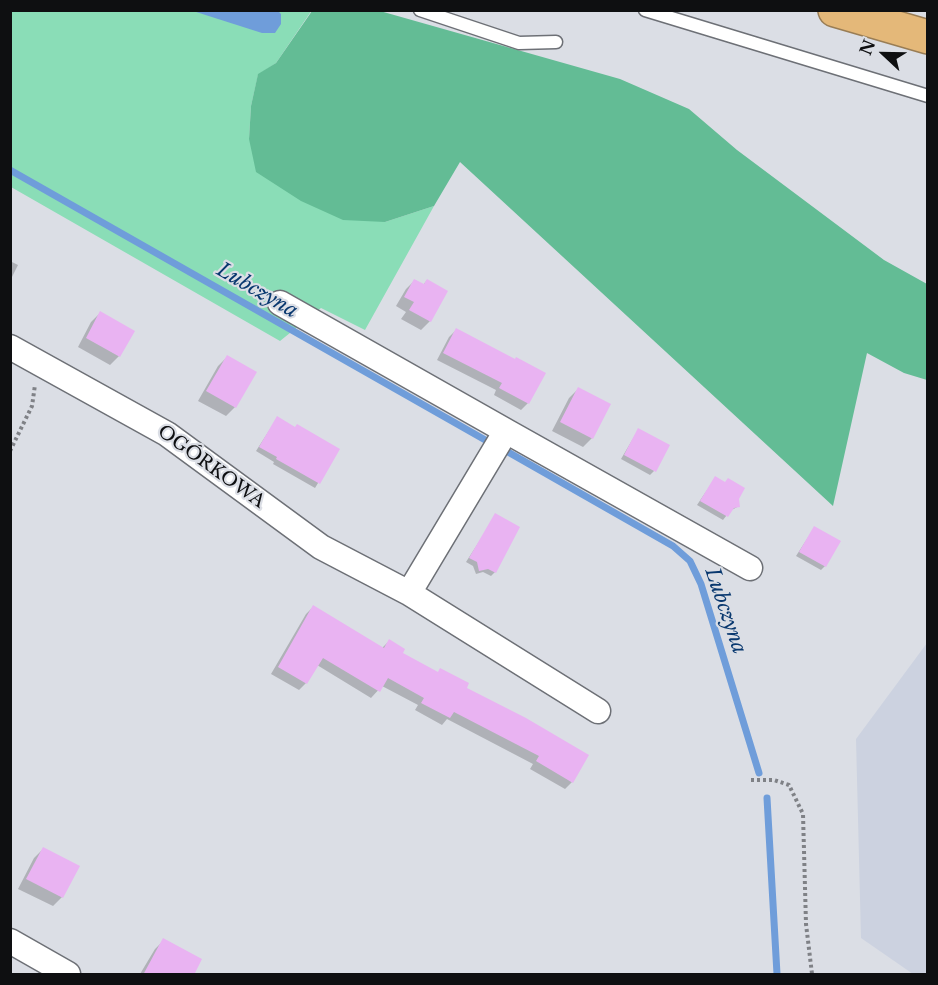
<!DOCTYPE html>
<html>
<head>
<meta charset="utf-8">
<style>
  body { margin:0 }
  #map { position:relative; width:938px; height:985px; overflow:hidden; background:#dbdee5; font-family:"Libre Baskerville",serif }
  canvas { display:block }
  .frame { position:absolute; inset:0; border:12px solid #0e0f11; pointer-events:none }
  .north { position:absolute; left:854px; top:24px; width:60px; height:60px; -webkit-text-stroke:4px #dbdee5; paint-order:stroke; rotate:292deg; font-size:16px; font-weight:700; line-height:24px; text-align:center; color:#0e0f11 }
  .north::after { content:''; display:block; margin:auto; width:21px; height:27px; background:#0e0f11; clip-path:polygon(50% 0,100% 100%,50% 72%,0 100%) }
</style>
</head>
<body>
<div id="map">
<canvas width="938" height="985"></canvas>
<div class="frame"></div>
<div class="north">N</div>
</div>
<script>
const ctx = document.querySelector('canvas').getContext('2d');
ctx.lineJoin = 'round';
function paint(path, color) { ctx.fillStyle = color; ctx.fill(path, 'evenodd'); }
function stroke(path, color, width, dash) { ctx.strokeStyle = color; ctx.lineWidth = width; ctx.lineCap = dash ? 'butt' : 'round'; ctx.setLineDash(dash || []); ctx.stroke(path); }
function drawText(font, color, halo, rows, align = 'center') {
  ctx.font = font + ' "Libre Baskerville",serif'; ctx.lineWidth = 4.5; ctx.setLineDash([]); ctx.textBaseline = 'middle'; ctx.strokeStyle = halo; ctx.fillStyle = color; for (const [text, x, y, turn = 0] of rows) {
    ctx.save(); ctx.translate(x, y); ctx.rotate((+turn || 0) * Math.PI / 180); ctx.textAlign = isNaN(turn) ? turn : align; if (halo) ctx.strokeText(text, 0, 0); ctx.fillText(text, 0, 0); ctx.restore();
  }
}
paint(new Path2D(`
  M 927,643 L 928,974 L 913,974 L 861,938 L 856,739 Z`), '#ccd2e0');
paint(new Path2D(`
  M 312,10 L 276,63 L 258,75 L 251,106 L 249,139 L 385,222 L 434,206 L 365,330 L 321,308 L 280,341 L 11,187 L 11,11 Z`), '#8addb7');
paint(new Path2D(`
  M 312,11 L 380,11 L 620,79 L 689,109 L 737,150 L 884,260 L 927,284 L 927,380 L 904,373 L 867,353 L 833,506 L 460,162 L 434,206 L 385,222 L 343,220 L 301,201 L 256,172 L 249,139 L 251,106 L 258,74 L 276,63 Z`), '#63bc95');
paint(new Path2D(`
  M 193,11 L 278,11 L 281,14 L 281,24 L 275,33 L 262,33 Z`), '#6f9dda');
paint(new Path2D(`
  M 10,261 L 18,265 L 10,281 Z
  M 415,280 L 423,285 L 427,280 L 430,321 L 421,330 L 401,319 L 406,312 L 396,306 L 406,289 Z
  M 100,313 L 119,356 L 110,365 L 78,347 L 91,322 Z
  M 456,330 L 528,403 L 521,410 L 494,395 L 496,390 L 437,360 L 449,337 Z
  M 227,357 L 235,407 L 226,416 L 198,401 L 218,366 Z
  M 578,389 L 592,438 L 583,447 L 552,431 L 569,398 Z
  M 277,418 L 338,450 L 315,488 L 273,464 L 274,462 L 256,451 Z
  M 638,430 L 654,471 L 650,475 L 621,459 Z
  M 715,478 L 737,499 L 739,506 L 730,511 L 723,520 L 697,505 Z
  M 496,515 L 495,572 L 491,576 L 483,572 L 476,574 L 473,566 L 466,562 Z
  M 814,528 L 825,566 L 821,570 L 796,556 Z
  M 313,607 L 382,648 L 389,641 L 401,653 L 465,688 L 572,782 L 565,789 L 530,769 L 533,764 L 447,719 L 442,725 L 415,710 L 418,705 L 382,686 L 371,698 L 317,665 L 306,683 L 299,690 L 271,674 L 306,614 Z
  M 43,849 L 62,897 L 53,906 L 18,889 L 34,858 Z
  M 164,940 L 192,974 L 140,974 L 155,949 Z`), '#0003');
stroke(new Path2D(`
  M 10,170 L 487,441
  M 508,452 L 673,546 L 690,561 L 701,584 L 759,773
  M 767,798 L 777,974`), '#6f9dda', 7);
paint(new Path2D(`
  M 414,279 L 424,284 L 427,279 L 448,291 L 431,322 L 409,310 L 414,302 L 404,297 Z
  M 100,311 L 135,331 L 120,357 L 86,338 Z
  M 456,328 L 515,359 L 516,357 L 546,373 L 529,404 L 499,388 L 502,383 L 443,353 Z
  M 227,355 L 257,372 L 236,408 L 206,391 Z
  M 578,387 L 611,404 L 593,439 L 560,422 Z
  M 277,416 L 295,427 L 297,424 L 340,449 L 320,484 L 276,459 L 277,457 L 259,447 Z
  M 638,428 L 670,445 L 656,472 L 624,455 Z
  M 715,476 L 725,482 L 728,478 L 745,488 L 739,499 L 740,507 L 734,508 L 728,517 L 700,501 Z
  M 495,513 L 520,527 L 496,573 L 488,569 L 479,571 L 477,562 L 469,558 Z
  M 814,526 L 841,541 L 826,567 L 799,552 Z
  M 313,605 L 384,648 L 389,639 L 405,649 L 403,653 L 438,672 L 440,668 L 469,683 L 467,688 L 526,718 L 589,755 L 573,783 L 536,761 L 539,756 L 454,712 L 450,718 L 421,703 L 424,698 L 388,678 L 380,692 L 323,658 L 307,684 L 278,667 Z
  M 43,847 L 80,866 L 63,898 L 26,879 Z
  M 163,938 L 202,959 L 194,975 L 143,975 Z`), '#e9b3f2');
const service = new Path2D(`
  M 420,10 L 519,43 L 556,42
  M 645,10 L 928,96`);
const minor = new Path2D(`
  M 10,347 L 167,434 L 321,547 L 409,593 L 506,431 L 280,303
  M 506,431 L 750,568
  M 409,593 L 598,711
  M 10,941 L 68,974`);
const motorway = new Path2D(`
  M 835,10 L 928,37`);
stroke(service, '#6d7076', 15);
stroke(minor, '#6d7076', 27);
stroke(motorway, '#997d55', 36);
stroke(new Path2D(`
  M 10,451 L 32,406 L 35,385
  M 751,780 L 774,780 L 789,785 L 803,814 L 806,924 L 812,974`), '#7f8186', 4, [3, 3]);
stroke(service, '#fff', 12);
stroke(minor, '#fff', 24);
stroke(motorway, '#e4b879', 33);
drawText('18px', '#0e0f11', '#dbdee5', [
  ["OGÓRKOWA",211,467,36]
]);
drawText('italic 20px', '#09386f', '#dbdee5', [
  ["Lubczyna",257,291,30],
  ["Lubczyna",725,611,71]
]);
</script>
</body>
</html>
